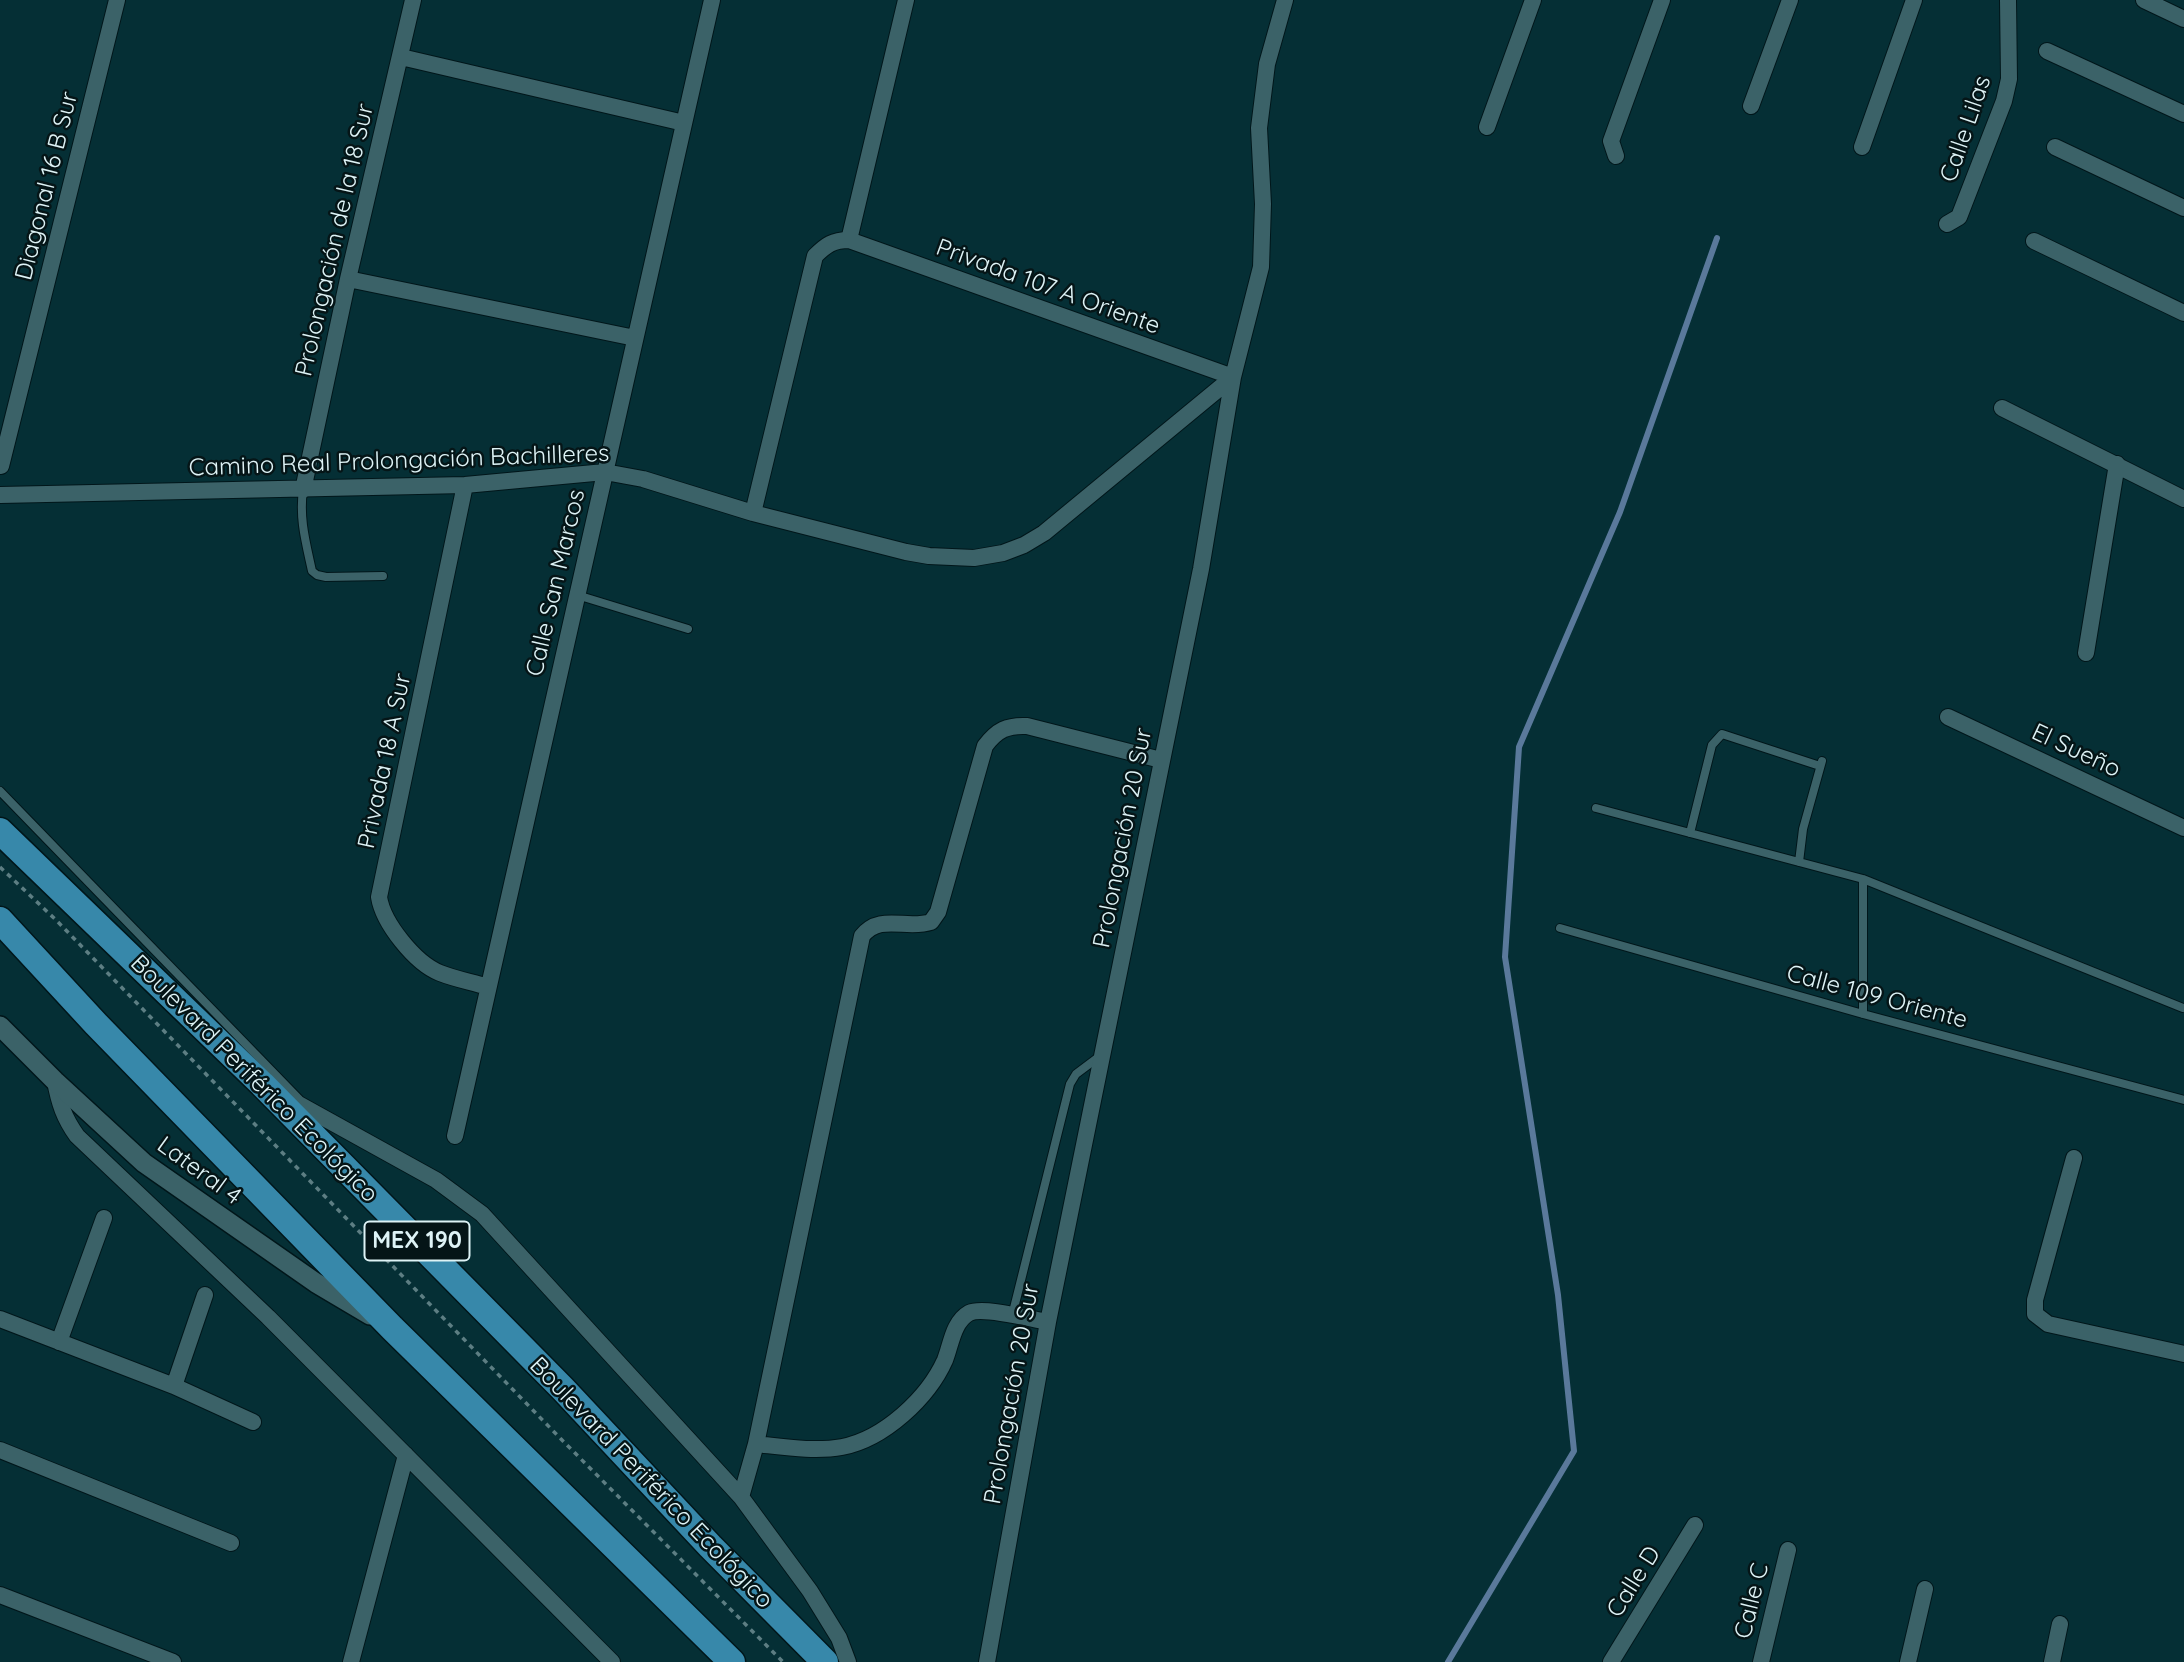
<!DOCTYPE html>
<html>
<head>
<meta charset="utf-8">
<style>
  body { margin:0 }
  canvas { display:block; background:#052f35 }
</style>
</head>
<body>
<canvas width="2184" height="1662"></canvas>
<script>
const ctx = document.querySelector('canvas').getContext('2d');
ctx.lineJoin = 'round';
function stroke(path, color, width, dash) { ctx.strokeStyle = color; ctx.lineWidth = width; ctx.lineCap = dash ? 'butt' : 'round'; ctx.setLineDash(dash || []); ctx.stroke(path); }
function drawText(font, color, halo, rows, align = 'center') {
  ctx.font = font + ' Quicksand,sans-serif'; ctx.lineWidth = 5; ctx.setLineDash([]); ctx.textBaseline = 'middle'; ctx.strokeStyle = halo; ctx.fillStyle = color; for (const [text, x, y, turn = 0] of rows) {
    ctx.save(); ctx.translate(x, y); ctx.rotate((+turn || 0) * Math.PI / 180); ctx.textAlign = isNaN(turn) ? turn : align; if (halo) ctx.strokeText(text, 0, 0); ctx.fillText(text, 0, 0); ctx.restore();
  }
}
stroke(new Path2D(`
  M 1448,1662 L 1574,1451 L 1558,1295 L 1505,957 L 1519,747 L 1620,512 L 1717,238`), '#5a799b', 6);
const service = new Path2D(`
  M 303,490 C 299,519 306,543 312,571 L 317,575 L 326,577 L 383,576
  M 577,595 L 688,629
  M 0,791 L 299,1099
  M 1596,808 L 1863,879 L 2183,1008
  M 1690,833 L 1712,745 L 1722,734 L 1820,766
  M 1799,862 L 1803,829 L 1822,761
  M 1560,928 L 1863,1014 L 2184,1100
  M 1863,1014 L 1863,879
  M 1012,1316 L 1070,1084 L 1076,1074 L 1100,1056`);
const minor = new Path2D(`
  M 2144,0 L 2184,19
  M 2047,51 L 2184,114
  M 401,57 L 684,123
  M 1751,106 L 1790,0
  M 1487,127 L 1533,0
  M 1862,147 L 1914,0
  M 2055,147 L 2184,208
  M 1616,156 L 1611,141 L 1662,0
  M 1947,224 L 1959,217 L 2004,101 L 2009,79 L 2008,0
  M 849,240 L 906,0
  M 2034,241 L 2184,313
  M 348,279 L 635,338
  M 2002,408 L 2184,499
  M 1,466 L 117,0
  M 465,485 L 379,897 C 383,923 415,963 440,973 C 455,979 472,982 488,987
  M 303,490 L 348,279 L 413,0
  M 0,495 L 465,485 L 605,472 L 643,479 L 753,513 L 906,552 L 929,556 L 974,558 L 1003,553 L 1024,545 L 1044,533 L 1233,377
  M 753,513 L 815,256 C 826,245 833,240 849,240 L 1233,377
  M 2086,653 L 2117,464
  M 1948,717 L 2184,828
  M 55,1081 C 59,1103 64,1118 77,1136 L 268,1317 L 612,1662
  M 286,1097 L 436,1180 L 482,1214 L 741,1497 L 810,1591 L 839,1638 L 848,1662
  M 455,1136 L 712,0
  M 2074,1158 L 2035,1300 L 2035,1314 L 2048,1324 L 2184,1354
  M 0,1319 L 174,1386 L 253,1422
  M 59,1342 L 104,1218
  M 174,1386 L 205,1295
  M 756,1444 C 784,1447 815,1452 842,1447 C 884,1439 928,1398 945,1360 C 951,1345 953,1322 969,1313 C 983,1306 1030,1319 1048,1322
  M 0,1450 L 231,1543
  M 741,1497 L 756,1444 L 862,936 C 880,913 906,930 931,922 L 938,912 L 985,746 C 997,730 1007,725 1027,726 L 1161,760
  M 0,1595 L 173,1662
  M 351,1662 L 406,1455
  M 987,1662 L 1048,1322 L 1201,569 L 1233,377 L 1261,267 L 1263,204 L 1259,128 L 1267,64 L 1285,0
  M 1611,1662 L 1695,1525
  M 1761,1662 L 1788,1550
  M 1908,1662 L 1925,1589
  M 2052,1662 L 2060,1624`);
const tertiary = new Path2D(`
  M 0,1026 L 55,1081 L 144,1163 L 316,1283 L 370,1315`);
const trunk = new Path2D(`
  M 0,831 L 262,1084 L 563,1389 L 710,1546 L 825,1662
  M 0,920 L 96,1024 L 392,1328 L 732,1662`);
stroke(service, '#00161a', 10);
stroke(minor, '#00161a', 18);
stroke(tertiary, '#00161a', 22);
stroke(trunk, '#00161a', 29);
stroke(new Path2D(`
  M 0,867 L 56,920 L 561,1439 L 783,1662`), '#5d7e83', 3.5, [5, 5]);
stroke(service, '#3b6268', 8);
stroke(minor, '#3b6268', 16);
stroke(tertiary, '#3b6268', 19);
stroke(trunk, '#3788aa', 26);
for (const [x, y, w] of [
  [417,1241,105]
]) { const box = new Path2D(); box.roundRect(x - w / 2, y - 19.5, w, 39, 5); ctx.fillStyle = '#051517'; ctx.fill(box); stroke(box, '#def3f6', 2); }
drawText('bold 23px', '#def3f6', null, [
  ["MEX 190",417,1241]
]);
drawText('24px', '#def3f6', '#051517', [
  ["Calle Lilas",1966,129,-71],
  ["Diagonal 16 B Sur",47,186,-76],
  ["Prolongación de la 18 Sur",335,240,-77],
  ["Privada 107 A Oriente",1048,287,20],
  ["Camino Real Prolongación Bachilleres",399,461,-2],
  ["Calle San Marcos",556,583,-77],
  ["El Sueño",2076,751,25],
  ["Privada 18 A Sur",385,761,-78],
  ["Prolongación 20 Sur",1123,838,-79],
  ["Calle 109 Oriente",1877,997,15],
  ["Boulevard Periférico Ecológico",254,1079,45],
  ["Lateral 4",199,1171,36],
  ["Prolongación 20 Sur",1012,1394,-80],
  ["Boulevard Periférico Ecológico",651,1483,46],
  ["Calle D",1634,1582,-58],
  ["Calle C",1752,1601,-76]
]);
</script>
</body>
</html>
